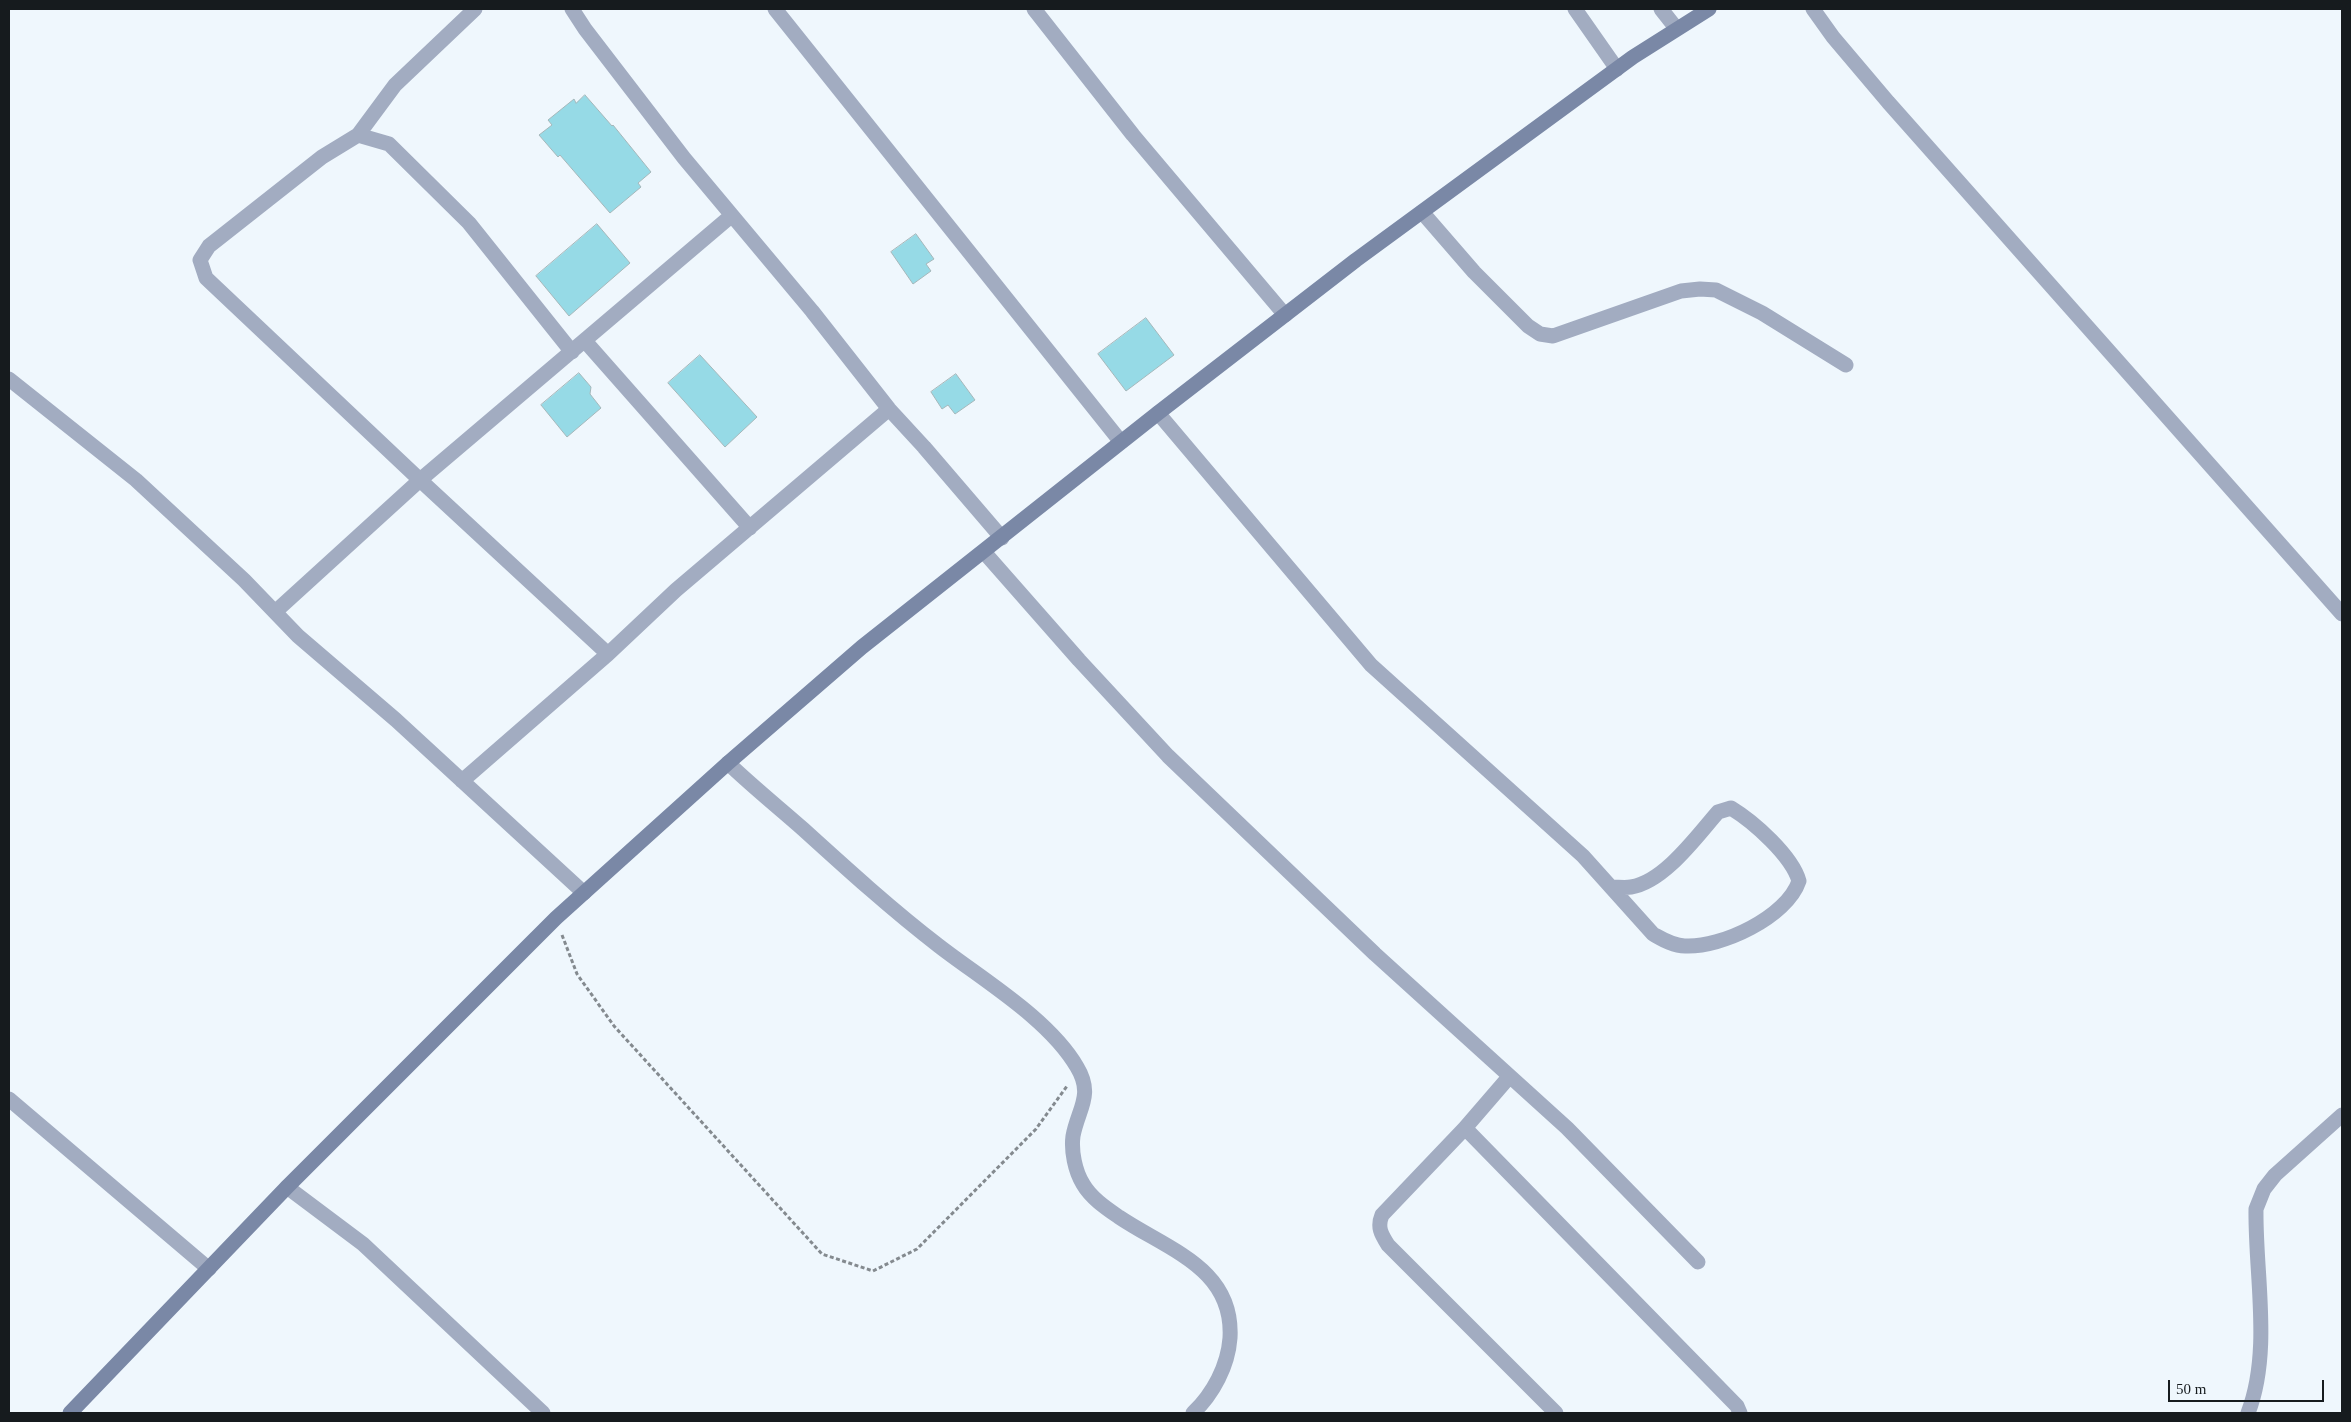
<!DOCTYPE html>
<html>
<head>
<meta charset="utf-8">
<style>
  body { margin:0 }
  #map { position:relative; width:2351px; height:1422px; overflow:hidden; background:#eff7fd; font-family:Georgia,serif }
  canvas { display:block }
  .frame { position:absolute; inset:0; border:10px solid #161b1e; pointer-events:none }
  .scale { position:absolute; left:2168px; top:1380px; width:156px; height:22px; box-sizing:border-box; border:2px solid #161b1e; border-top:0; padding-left:6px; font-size:15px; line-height:18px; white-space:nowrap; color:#161b1e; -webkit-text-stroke:4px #eff7fd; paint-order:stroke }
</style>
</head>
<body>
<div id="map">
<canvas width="2351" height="1422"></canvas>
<div class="frame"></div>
<div class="scale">50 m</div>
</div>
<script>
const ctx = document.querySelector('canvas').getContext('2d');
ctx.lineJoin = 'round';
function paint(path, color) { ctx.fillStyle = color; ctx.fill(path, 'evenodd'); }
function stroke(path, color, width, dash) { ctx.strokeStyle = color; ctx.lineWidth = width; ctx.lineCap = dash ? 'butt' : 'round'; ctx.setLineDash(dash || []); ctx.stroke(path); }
const building = new Path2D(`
  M 585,95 L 612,126 L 613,125 L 651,172 L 638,183 L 641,187 L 610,213 L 560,155 L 558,157 L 539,135 L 552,125 L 548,120 L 574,99 L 576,103 Z
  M 597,224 L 630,263 L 569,316 L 536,276 Z
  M 916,234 L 934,259 L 926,264 L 931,271 L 913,284 L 891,252 Z
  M 1146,318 L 1174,355 L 1126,391 L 1098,354 Z
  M 700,355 L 757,417 L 725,447 L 668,383 Z
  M 579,373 L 591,387 L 590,394 L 601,408 L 567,437 L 541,405 Z
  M 956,374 L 975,400 L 955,414 L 948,405 L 942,409 L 931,392 Z`);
paint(building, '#96dae6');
stroke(building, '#a5b7ba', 1);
stroke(new Path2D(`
  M 562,935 L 577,974 L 614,1026 L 822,1254 L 873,1271 L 917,1249 L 1036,1129 L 1067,1086`), '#848a8f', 3, [4, 2.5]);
stroke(new Path2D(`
  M 572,9 L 585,29 L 684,158 L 812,311 L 889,409 L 924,447 L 1002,538
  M 775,9 L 1121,442
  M 1034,9 L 1133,135 L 1285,315
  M 1575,9 L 1617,69
  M 1661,9 L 1676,28
  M 1813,9 L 1833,37 L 1888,102 L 2342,614
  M 358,135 L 395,85 L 475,9
  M 1422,212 L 1474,272 L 1528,326 L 1540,334 L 1553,336 L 1681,291 L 1700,289 L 1716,290 L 1762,313 L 1846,365
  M 585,341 L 750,528
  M 572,352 L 469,223 L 389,144 L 358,135 L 322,157 L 209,246 L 200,260 L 206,278 L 420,480 L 608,654
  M 9,379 L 136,480 L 244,580 L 298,636 L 396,720 L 584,893
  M 1158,413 L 1371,665 L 1583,856 L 1653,934 C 1662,939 1673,946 1685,946 C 1721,948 1787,917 1799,881 C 1792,856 1754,822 1731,808 L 1718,812 C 1697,836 1664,882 1631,887 C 1625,888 1618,887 1611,887
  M 984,552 L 1079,660 L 1168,756 L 1375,954 L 1567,1128 L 1698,1262
  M 275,612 L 420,480 L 731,216
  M 728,763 C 752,786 778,807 803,829 C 847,869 891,909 939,946 C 983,980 1049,1019 1077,1067 C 1094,1095 1078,1109 1073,1136 C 1071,1151 1075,1171 1083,1184 C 1091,1198 1106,1208 1119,1217 C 1168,1250 1234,1268 1230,1338 C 1228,1366 1213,1394 1193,1413
  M 462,781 L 608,654 L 676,590 L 889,409
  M 9,1099 L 209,1269
  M 1465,1128 L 1509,1077
  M 287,1187 L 363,1244 L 543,1413
  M 1556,1413 L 1388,1245 C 1381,1234 1377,1227 1382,1215 L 1465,1128 L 1737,1406 L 1740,1413
  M 2248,1413 C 2272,1351 2255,1274 2256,1209 L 2264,1189 L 2275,1175 L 2342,1115`), '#a2acc1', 15);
stroke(new Path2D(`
  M 70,1413 L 287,1187 L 556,918 L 728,763 L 862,647 L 1158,413 L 1356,260 L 1633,57 L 1709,9`), '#7a88a6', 15);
</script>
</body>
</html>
